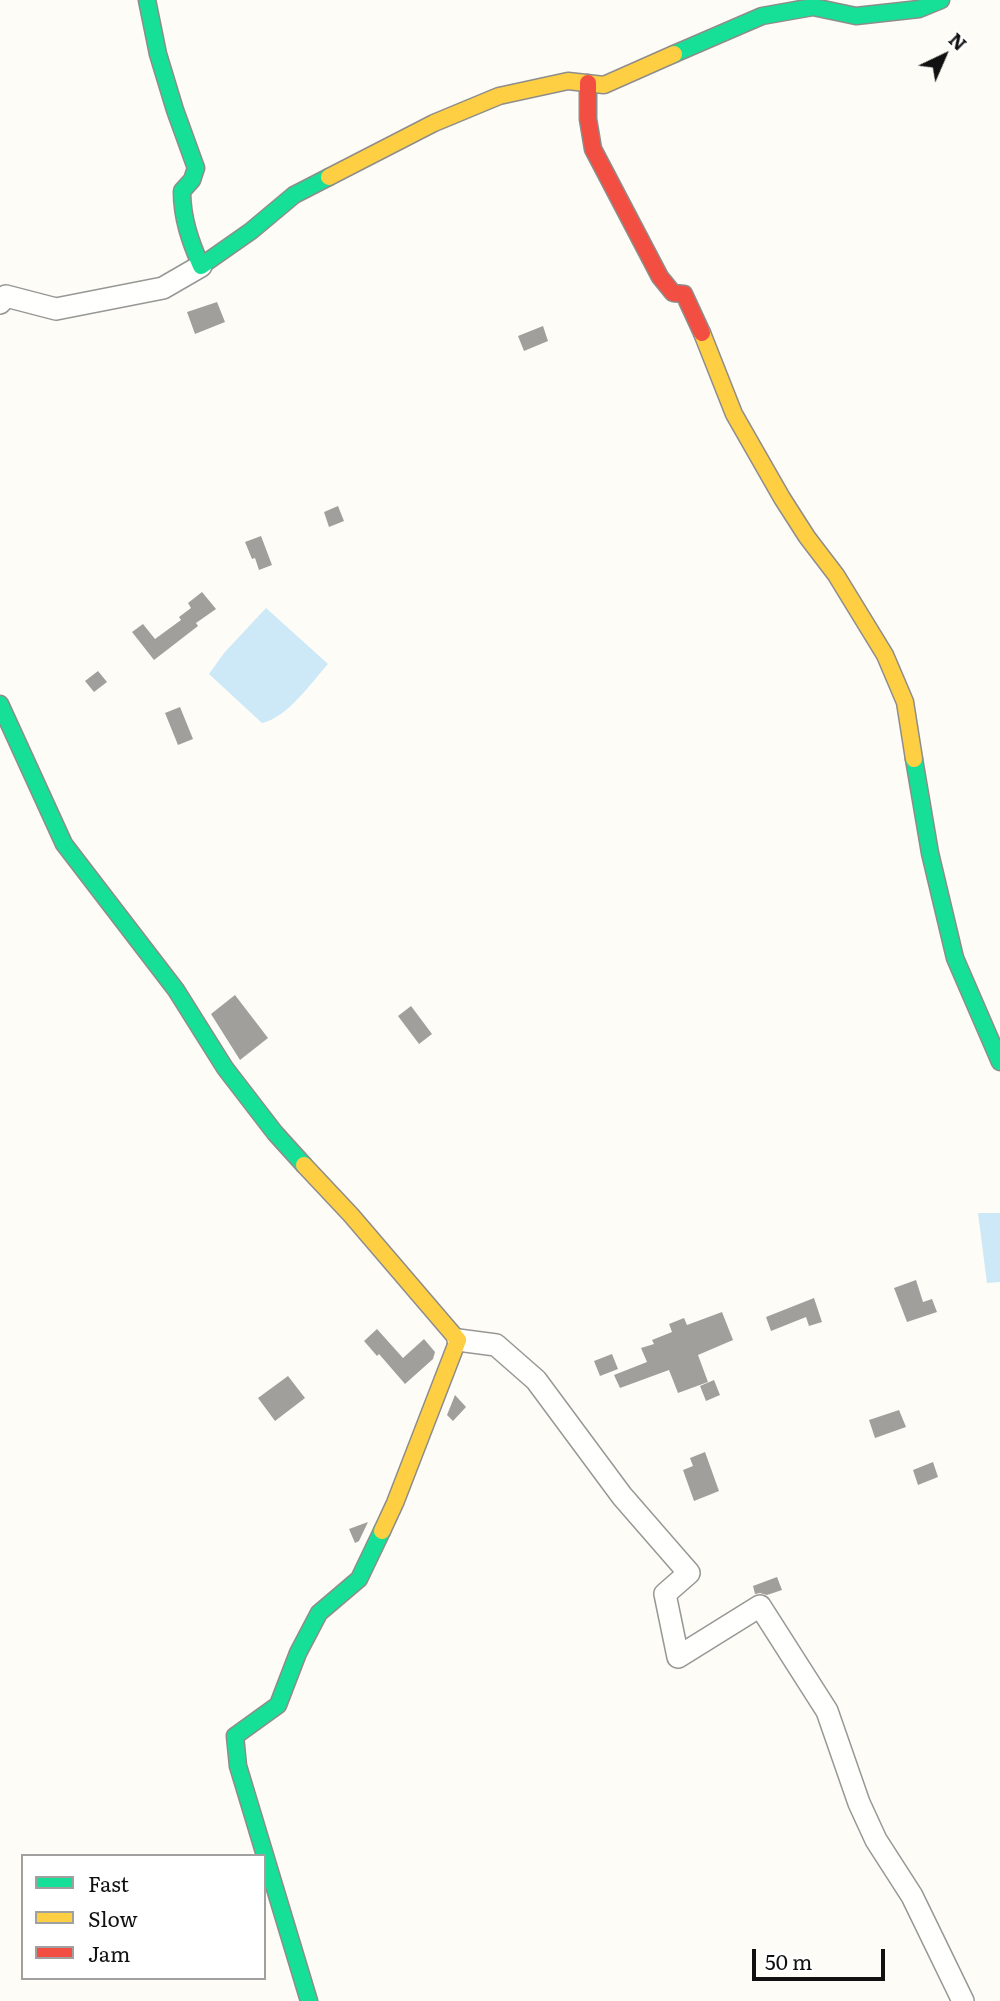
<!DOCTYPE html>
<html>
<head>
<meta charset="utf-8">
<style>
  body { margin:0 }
  #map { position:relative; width:1000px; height:2001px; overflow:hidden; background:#fdfcf7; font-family:Literata,serif }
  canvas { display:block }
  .legend { position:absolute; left:21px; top:1854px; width:245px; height:126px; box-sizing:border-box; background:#fff; border:2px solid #a0a0a0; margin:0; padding:9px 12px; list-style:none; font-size:21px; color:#111 }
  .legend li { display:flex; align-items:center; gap:14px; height:35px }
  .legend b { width:35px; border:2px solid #a0a0a0 }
  .north { position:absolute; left:909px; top:21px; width:70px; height:70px; -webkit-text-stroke:5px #fff; paint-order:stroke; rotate:44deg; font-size:19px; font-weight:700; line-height:28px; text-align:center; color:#111 }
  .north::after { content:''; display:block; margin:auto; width:24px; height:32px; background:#111; clip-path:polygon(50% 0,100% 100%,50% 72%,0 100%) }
  .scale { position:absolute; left:752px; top:1949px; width:133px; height:32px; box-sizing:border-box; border:4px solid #111; border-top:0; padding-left:9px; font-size:21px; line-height:24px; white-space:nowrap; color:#111; -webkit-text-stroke:5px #fff; paint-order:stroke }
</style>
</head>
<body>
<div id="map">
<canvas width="1000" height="2001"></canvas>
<ul class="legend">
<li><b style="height:9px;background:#16e098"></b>Fast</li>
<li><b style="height:9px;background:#ffcf43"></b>Slow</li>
<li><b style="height:9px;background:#f24e42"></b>Jam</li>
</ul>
<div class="north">N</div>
<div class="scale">50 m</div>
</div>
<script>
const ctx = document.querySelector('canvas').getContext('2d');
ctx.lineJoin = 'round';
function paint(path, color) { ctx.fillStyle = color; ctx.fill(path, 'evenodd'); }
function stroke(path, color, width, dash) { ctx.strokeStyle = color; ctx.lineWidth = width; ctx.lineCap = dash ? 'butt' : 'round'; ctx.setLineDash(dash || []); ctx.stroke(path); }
paint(new Path2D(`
  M 266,608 L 328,664 C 311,683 287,718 262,723 L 209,674 L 224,653 Z
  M 978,1213 L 1000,1213 L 1000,1282 L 987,1283 Z`), '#cde8f7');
paint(new Path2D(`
  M 217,302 L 225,322 L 195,334 L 187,312 Z
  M 543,326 L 548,341 L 524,351 L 518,336 Z
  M 338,506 L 344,521 L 329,527 L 324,512 Z
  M 261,536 L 272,565 L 259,570 L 255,558 L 252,559 L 245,542 Z
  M 202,592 L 216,609 L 196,623 L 198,626 L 154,660 L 132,632 L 143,624 L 155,639 L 181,620 L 179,617 L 191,608 L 188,603 Z
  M 98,671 L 107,682 L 94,692 L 85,681 Z
  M 180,707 L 193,739 L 178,745 L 165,713 Z
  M 235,995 L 268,1038 L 240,1060 L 211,1014 Z
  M 411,1006 L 432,1034 L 419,1044 L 398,1016 Z
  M 916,1280 L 923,1302 L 932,1299 L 937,1312 L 907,1322 L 894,1288 Z
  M 814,1298 L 822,1322 L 809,1326 L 806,1317 L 771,1331 L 766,1317 Z
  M 722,1312 L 733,1340 L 698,1355 L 708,1382 L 678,1393 L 669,1370 L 620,1388 L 614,1375 L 647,1362 L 641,1348 L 654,1344 L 652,1340 L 672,1332 L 669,1324 L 684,1318 L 687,1325 Z
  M 377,1329 L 403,1358 L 424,1339 L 435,1352 L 433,1359 L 405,1384 L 379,1354 L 377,1356 L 364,1341 Z
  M 612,1354 L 618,1369 L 600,1376 L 594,1361 Z
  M 288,1376 L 305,1398 L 275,1421 L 258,1398 Z
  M 714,1380 L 720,1395 L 706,1401 L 700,1386 Z
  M 455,1395 L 466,1407 L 453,1421 L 447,1415 Z
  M 899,1410 L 906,1427 L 875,1438 L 869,1420 Z
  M 705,1452 L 719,1491 L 694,1501 L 683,1470 L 693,1466 L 690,1458 Z
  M 933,1462 L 938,1477 L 918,1485 L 913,1470 Z
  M 368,1522 L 359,1541 L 355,1543 L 349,1529 Z
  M 777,1577 L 782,1590 L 767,1595 L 760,1593 L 755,1594 L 753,1586 Z`), '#a19f9c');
const street = new Path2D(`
  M 0,303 L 6,296 L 56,309 L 163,288 L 201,266
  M 458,1340 L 496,1345 L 536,1380 L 622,1496 L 689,1573 L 665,1594 L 678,1657 L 760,1606 L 827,1711 L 859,1803 L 876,1840 L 912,1896 L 963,2001`);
const fast = new Path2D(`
  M 147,0 L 158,54 L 175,110 L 196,168 L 192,180 L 182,191 C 182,218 190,241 201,266 L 251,231 L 294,195 L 329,177
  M 674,54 L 762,16 L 813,7 L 856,16 L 919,9 L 941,0
  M 0,704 L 64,844 L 176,990 L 225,1068 L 275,1133 L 304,1165
  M 914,759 L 930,853 L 955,958 L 1000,1062
  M 309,2001 L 238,1766 L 235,1736 L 278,1705 L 298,1653 L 319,1613 L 359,1579 L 382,1531`);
const slow = new Path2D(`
  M 329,177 L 434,123 L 499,96 L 568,81 L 604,85 L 674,54
  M 702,333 L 734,414 L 782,498 L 807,537 L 836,575 L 885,655 L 905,702 L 914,759
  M 304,1165 L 351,1215 L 458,1340 L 395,1503 L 382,1531`);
const jam = new Path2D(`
  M 588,83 L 588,119 L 593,149 L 660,277 L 673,293 L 684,294 L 702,333`);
stroke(street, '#979795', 24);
stroke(fast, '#8e8d8b', 19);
stroke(slow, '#8e8d8b', 19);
stroke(jam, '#8e8d8b', 19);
stroke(street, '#fffffe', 21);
stroke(fast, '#16e098', 16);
stroke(slow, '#ffcf43', 16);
stroke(jam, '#f24e42', 16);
</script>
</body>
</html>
